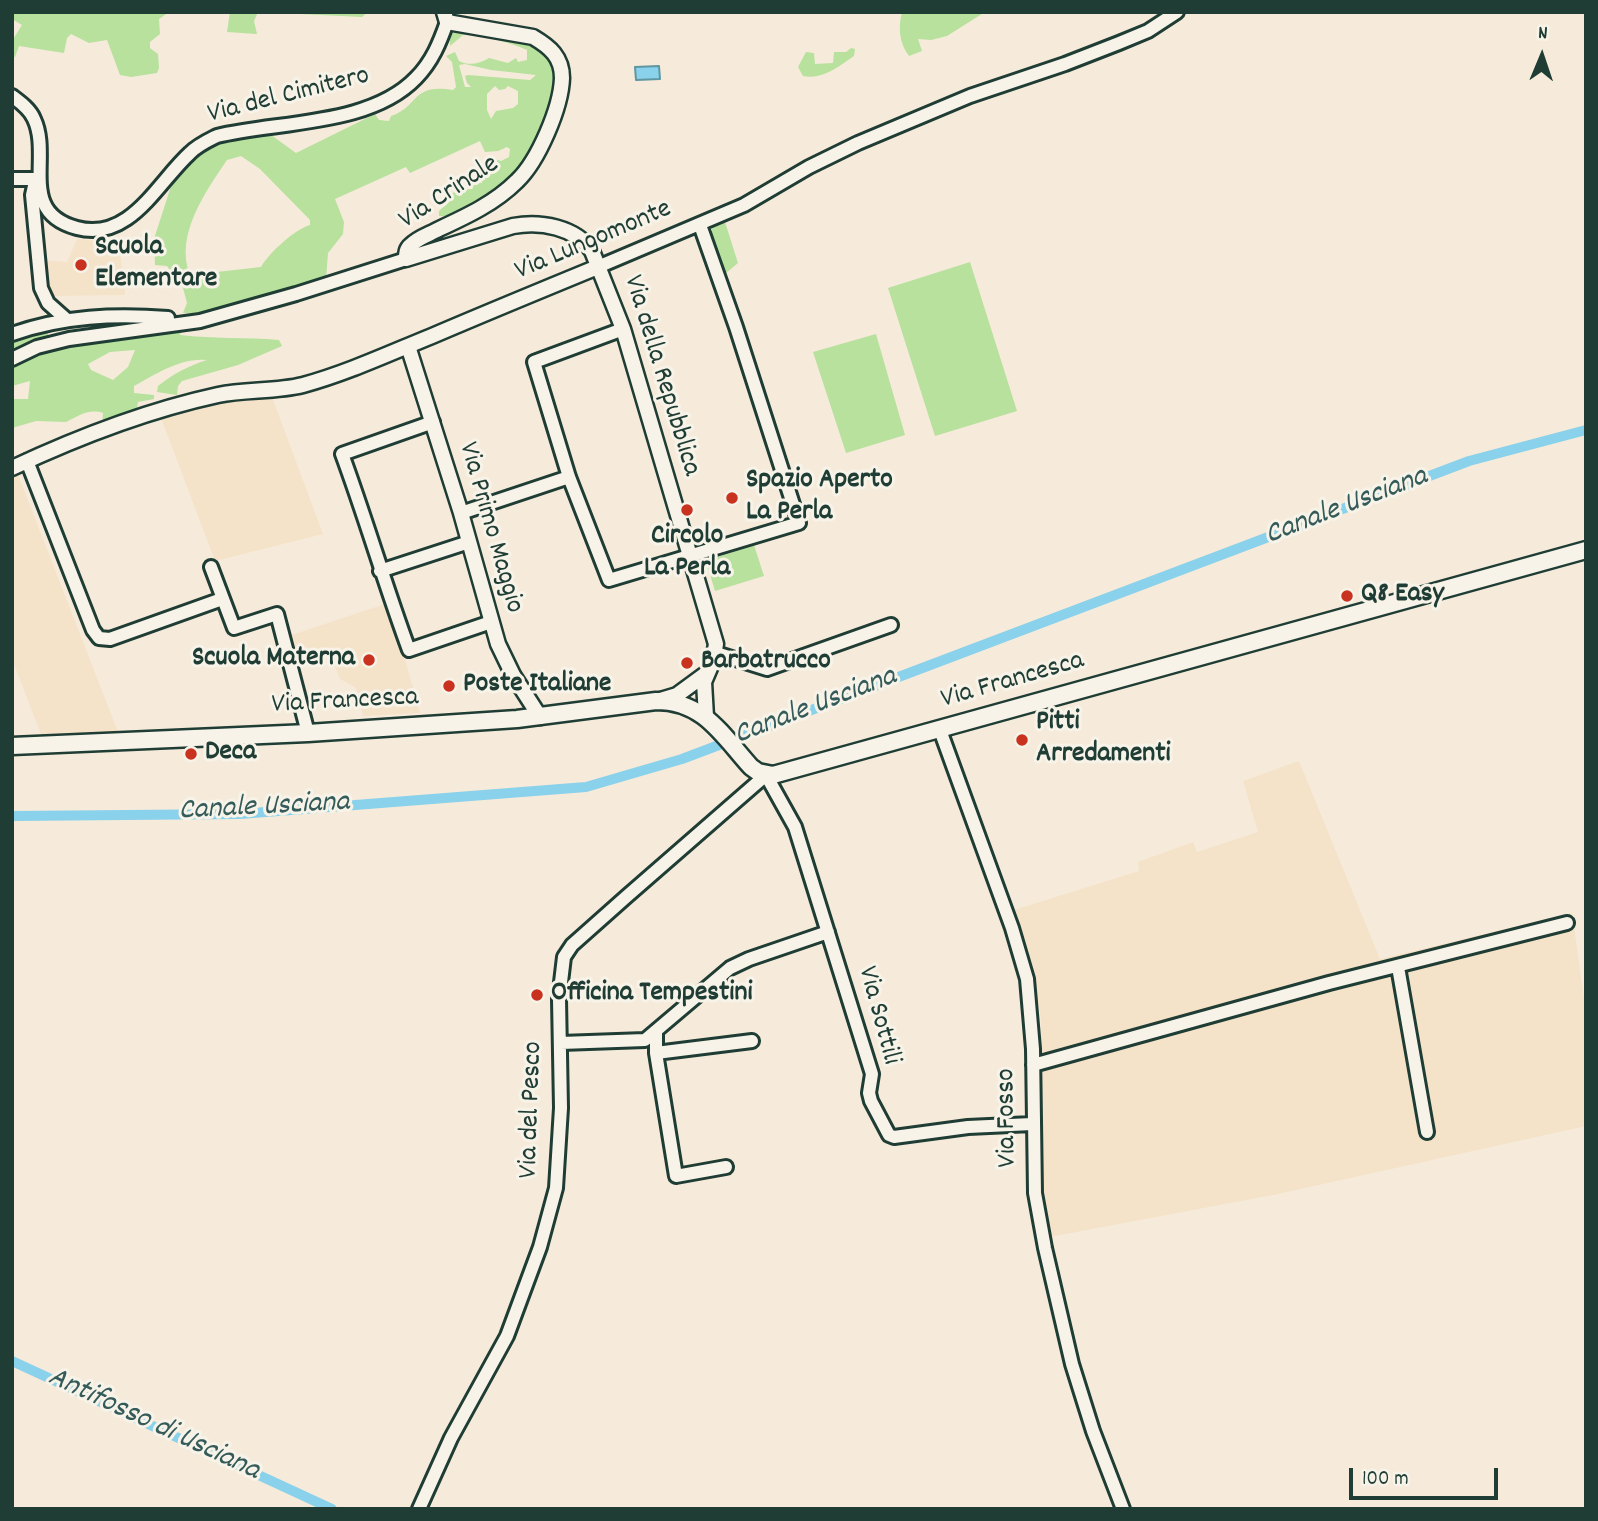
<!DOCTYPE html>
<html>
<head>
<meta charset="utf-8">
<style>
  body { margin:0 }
  #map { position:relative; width:1598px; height:1521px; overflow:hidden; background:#f6ebda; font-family:Dekko,sans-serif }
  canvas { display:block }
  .frame { position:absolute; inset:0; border:14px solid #1f3d34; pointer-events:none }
  .north { position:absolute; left:1507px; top:21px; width:70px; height:70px; -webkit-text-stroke:5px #f7f3e8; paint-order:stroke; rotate:2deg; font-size:19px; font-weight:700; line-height:28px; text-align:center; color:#1f3d34 }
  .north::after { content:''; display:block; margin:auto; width:24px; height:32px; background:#1f3d34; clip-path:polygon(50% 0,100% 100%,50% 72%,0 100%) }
  .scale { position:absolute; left:1349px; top:1468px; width:149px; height:32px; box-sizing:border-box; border:4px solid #1f3d34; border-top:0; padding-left:9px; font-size:21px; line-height:24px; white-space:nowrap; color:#1f3d34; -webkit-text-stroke:5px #f7f3e8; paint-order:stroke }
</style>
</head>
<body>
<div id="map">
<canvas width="1598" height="1521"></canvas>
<div class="frame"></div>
<div class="north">N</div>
<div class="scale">100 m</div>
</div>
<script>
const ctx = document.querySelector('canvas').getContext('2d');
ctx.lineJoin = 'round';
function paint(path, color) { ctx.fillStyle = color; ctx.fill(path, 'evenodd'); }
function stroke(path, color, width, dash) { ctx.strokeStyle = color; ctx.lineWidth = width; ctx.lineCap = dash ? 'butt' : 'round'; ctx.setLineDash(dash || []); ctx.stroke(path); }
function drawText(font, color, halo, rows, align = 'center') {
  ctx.font = font + ' Dekko,sans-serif'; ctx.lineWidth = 6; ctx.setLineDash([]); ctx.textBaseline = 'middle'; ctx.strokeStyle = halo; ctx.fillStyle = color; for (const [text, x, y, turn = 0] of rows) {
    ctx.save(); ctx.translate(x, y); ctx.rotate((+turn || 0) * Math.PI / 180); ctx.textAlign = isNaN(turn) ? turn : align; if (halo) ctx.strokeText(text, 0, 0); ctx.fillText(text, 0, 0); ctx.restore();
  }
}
paint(new Path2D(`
  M 77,239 L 119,243 L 125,295 L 50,296 L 45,286 L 41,260 L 67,262 Z
  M 272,397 L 323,534 L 215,561 L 161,418 L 211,403 L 245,398 Z
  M 17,472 L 118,732 L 42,737 L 12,659 L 12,475 Z
  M 385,604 L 404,656 L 420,713 L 363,716 L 356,688 L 340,679 L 331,656 L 302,665 L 292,635 Z
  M 1299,761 L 1380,959 L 1572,913 L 1586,1012 L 1586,1126 L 1278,1194 L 1050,1237 L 1044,1192 L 1041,1020 L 1034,979 L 1014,910 L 1139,871 L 1138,862 L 1193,842 L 1197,852 L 1258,832 L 1243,781 Z`), '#f4e2c9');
paint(new Path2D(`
  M 12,12 L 169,12 L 159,19 L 160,34 L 150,42 L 150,48 L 158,54 L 159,68 L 157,73 L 131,77 L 120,75 L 107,40 L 89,43 L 71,34 L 67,38 L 64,53 L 19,46 L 15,57 L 12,56 L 12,41 L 22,25 L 12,19 Z
  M 230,12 L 368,12 L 362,17 L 258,12 L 254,21 L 257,34 L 227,32 Z
  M 902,12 L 985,12 L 947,36 L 931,40 L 918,39 L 922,51 L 909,56 C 899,43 898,27 902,12 Z
  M 457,29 L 528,41 L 554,60 C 558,95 543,140 522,168 C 510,183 495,193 479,202 C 465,210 456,217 439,216 L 439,211 L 451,200 L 449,197 L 456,190 L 473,189 L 468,182 L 482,183 L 483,177 L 479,167 L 495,159 L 501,161 L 509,157 L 510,149 L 507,147 L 498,151 L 485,152 L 480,141 L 410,173 L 406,167 L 335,199 L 344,222 L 343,234 L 328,253 L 326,279 L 203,314 L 183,313 L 187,303 L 183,288 L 167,266 L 155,265 L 154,239 L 172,183 L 183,164 L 213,141 L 267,132 L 296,153 L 375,114 L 379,120 L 389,121 L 391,116 C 419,107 411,83 453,90 L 456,87 L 452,62 L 446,56 L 455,52 L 459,61 C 469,66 479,64 489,58 L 508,63 L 516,58 L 518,62 L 527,60 L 527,50 C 508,42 484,35 463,35 L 450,46 L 450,31 ZM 465,64 L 491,70 L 536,75 L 530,80 L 468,75 L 465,76 L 467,83 L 471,87 L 465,87 L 459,65 ZM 495,86 L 499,90 L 505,89 L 508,86 L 518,91 L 518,104 L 513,108 L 496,111 L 491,119 L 487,110 L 487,94 ZM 241,156 L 260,169 L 310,220 L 310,225 C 295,229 269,253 261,267 L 190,275 C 174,236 206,191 227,160 Z
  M 851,48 L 855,49 L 854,56 C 839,66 823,80 803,76 L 798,67 L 806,52 L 814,53 L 815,64 L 833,63 L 834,52 L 846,52 Z
  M 725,222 L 738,263 L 725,274 L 711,234 L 713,226 Z
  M 970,262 L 1017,411 L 935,436 L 888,288 Z
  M 48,327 L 48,339 L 182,329 L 180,335 C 213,339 246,337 279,340 L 282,346 L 238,365 L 182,381 L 178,386 L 177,395 L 157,392 L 158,386 C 173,374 188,366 207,360 C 181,357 156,374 134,386 L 134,393 L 154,395 L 154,399 L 138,402 L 136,414 L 102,426 L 103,413 C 89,408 78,416 66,422 L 36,421 L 12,428 L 12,399 L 28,399 L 30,381 L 12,386 L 12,339 ZM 135,350 L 128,367 L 113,380 L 91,370 L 88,364 L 110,352 Z
  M 876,334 L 905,435 L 846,453 L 813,352 Z
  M 754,545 L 764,576 L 715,591 L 706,561 Z`), '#b7e19d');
const water = new Path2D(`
  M 659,66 L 660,79 L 636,80 L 635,67 Z`);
paint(water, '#8ad1eb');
stroke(water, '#5f96a2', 2);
stroke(new Path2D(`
  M 12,816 L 240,814 L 586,787 L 682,759 L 1469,461 L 1586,430
  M 12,1361 L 332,1509`), '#8ad1eb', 10);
const minor = new Path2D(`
  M 12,96 C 20,102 30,109 34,119 C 52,157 17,212 77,228 C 130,242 157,183 190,153 C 198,145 207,141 217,136 C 279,121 370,126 416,78 C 432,62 440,42 447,22
  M 12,179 L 39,179
  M 39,180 L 34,186 L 32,195 L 41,288 L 48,303 L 66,319
  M 600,266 L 744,205 L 809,167 L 858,143 L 970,96 L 1065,64 L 1119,43 L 1148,31 L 1177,12
  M 623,329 L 534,362 L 569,477 L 609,580 L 799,523 L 736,327 L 700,225
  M 12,334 C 63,316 115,314 168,318
  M 12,359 L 37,347 L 69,339 L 200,321 L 296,294 L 406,259
  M 433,422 L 342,454 C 366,519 385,585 409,650 L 491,622
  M 27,461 L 93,630 L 99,638 L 110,639 L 222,599
  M 461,513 L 569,477
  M 211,567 L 234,628 L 277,614 L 308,733
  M 380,571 L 469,542
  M 716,653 L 767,669 L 891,625
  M 940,730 L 1012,928 L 1027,979 L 1033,1049 L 1035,1193 L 1045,1248 L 1072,1364 L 1093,1431 L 1123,1509
  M 1398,967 L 1427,1132
  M 656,1032 L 656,1053 L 676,1176 L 726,1167
  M 561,1043 L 645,1040 L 730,968 L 749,959 L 828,932
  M 656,1053 L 752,1041
  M 1033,1065 L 1329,983 L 1567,923
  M 419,1509 L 451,1438 L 507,1336 L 540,1247 L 556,1188 L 561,1108 L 559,999 L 564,957 L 572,945 L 626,897 L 766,775 L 795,827 L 872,1074 L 869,1093 L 871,1101 L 889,1135 L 894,1137 L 968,1127 L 1032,1124`);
const tertiary = new Path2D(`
  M 444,12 L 447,22 L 533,37 C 550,47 562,57 562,78 C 561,108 538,161 517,181 C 495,203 467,216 439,229 C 430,234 417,238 411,245 C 406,249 406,254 406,259 L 513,226 C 541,221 575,227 592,251 L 623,329 L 716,644 L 713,661 L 704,682 L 706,717
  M 408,346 L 461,513 L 498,644 L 513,675 L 540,717
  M 12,468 C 76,438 149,410 218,395 C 246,389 275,392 303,385 C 347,373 390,353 432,336 C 488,312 544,289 600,266
  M 657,701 L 677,695 L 707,673`);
const secondary = new Path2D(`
  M 12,746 L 308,733 L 517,719 L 656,701 C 704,701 722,735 751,767 L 758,772 L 773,775 L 1586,550`);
stroke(minor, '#1f3d34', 18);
stroke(tertiary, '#1f3d34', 19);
stroke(secondary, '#1f3d34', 21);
stroke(minor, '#f7f3e8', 12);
stroke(tertiary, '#f7f3e8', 14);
stroke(secondary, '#f7f3e8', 16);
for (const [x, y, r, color] of [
  [81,265,7,"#c8321e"],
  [732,498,7,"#c8321e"],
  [687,510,7,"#c8321e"],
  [1347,596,7,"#c8321e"],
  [369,660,7,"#c8321e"],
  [687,663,7,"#c8321e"],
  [449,686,7,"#c8321e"],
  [1022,740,7,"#c8321e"],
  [191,754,7,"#c8321e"],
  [537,995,7,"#c8321e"]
]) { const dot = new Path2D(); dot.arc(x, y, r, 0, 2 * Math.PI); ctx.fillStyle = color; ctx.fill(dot); stroke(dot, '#f7f3e8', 2.5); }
drawText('28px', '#1f3d34', '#f7f3e8', [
  ["Via del Cimitero",289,97,-14],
  ["Via Crinale",450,194,-33],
  ["Via Lungomonte",594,242,-23],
  ["Via della Repubblica",660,376,73],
  ["Via Primo Maggio",489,528,74],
  ["Via Francesca",1013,682,-16],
  ["Via Francesca",345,703,-3],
  ["Via Sottili",877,1016,75],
  ["Via del Pesco",533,1110,-88],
  ["Via Fosso",1009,1118,-91]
]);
drawText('bold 28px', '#1f3d34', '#f7f3e8', [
  ["Scuola",95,249],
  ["Elementare",95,281],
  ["Spazio Aperto",746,482],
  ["La Perla",746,514],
  ["Circolo",687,538,"center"],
  ["La Perla",687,570,"center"],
  ["Q8 Easy",1361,596],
  ["Scuola Materna",355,660,"right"],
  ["Barbatrucco",701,663],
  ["Poste Italiane",463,686],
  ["Pitti",1036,724],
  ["Arredamenti",1036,756],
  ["Deca",205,754],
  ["Officina Tempestini",551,995]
], 'left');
drawText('italic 30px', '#345b59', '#f7f3e8', [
  ["Canale Usciana",1347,508,-21],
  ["Canale Usciana",816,708,-21],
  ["Canale Usciana",264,809,-3],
  ["Antifosso di Usciana",153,1426,25]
]);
</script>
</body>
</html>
